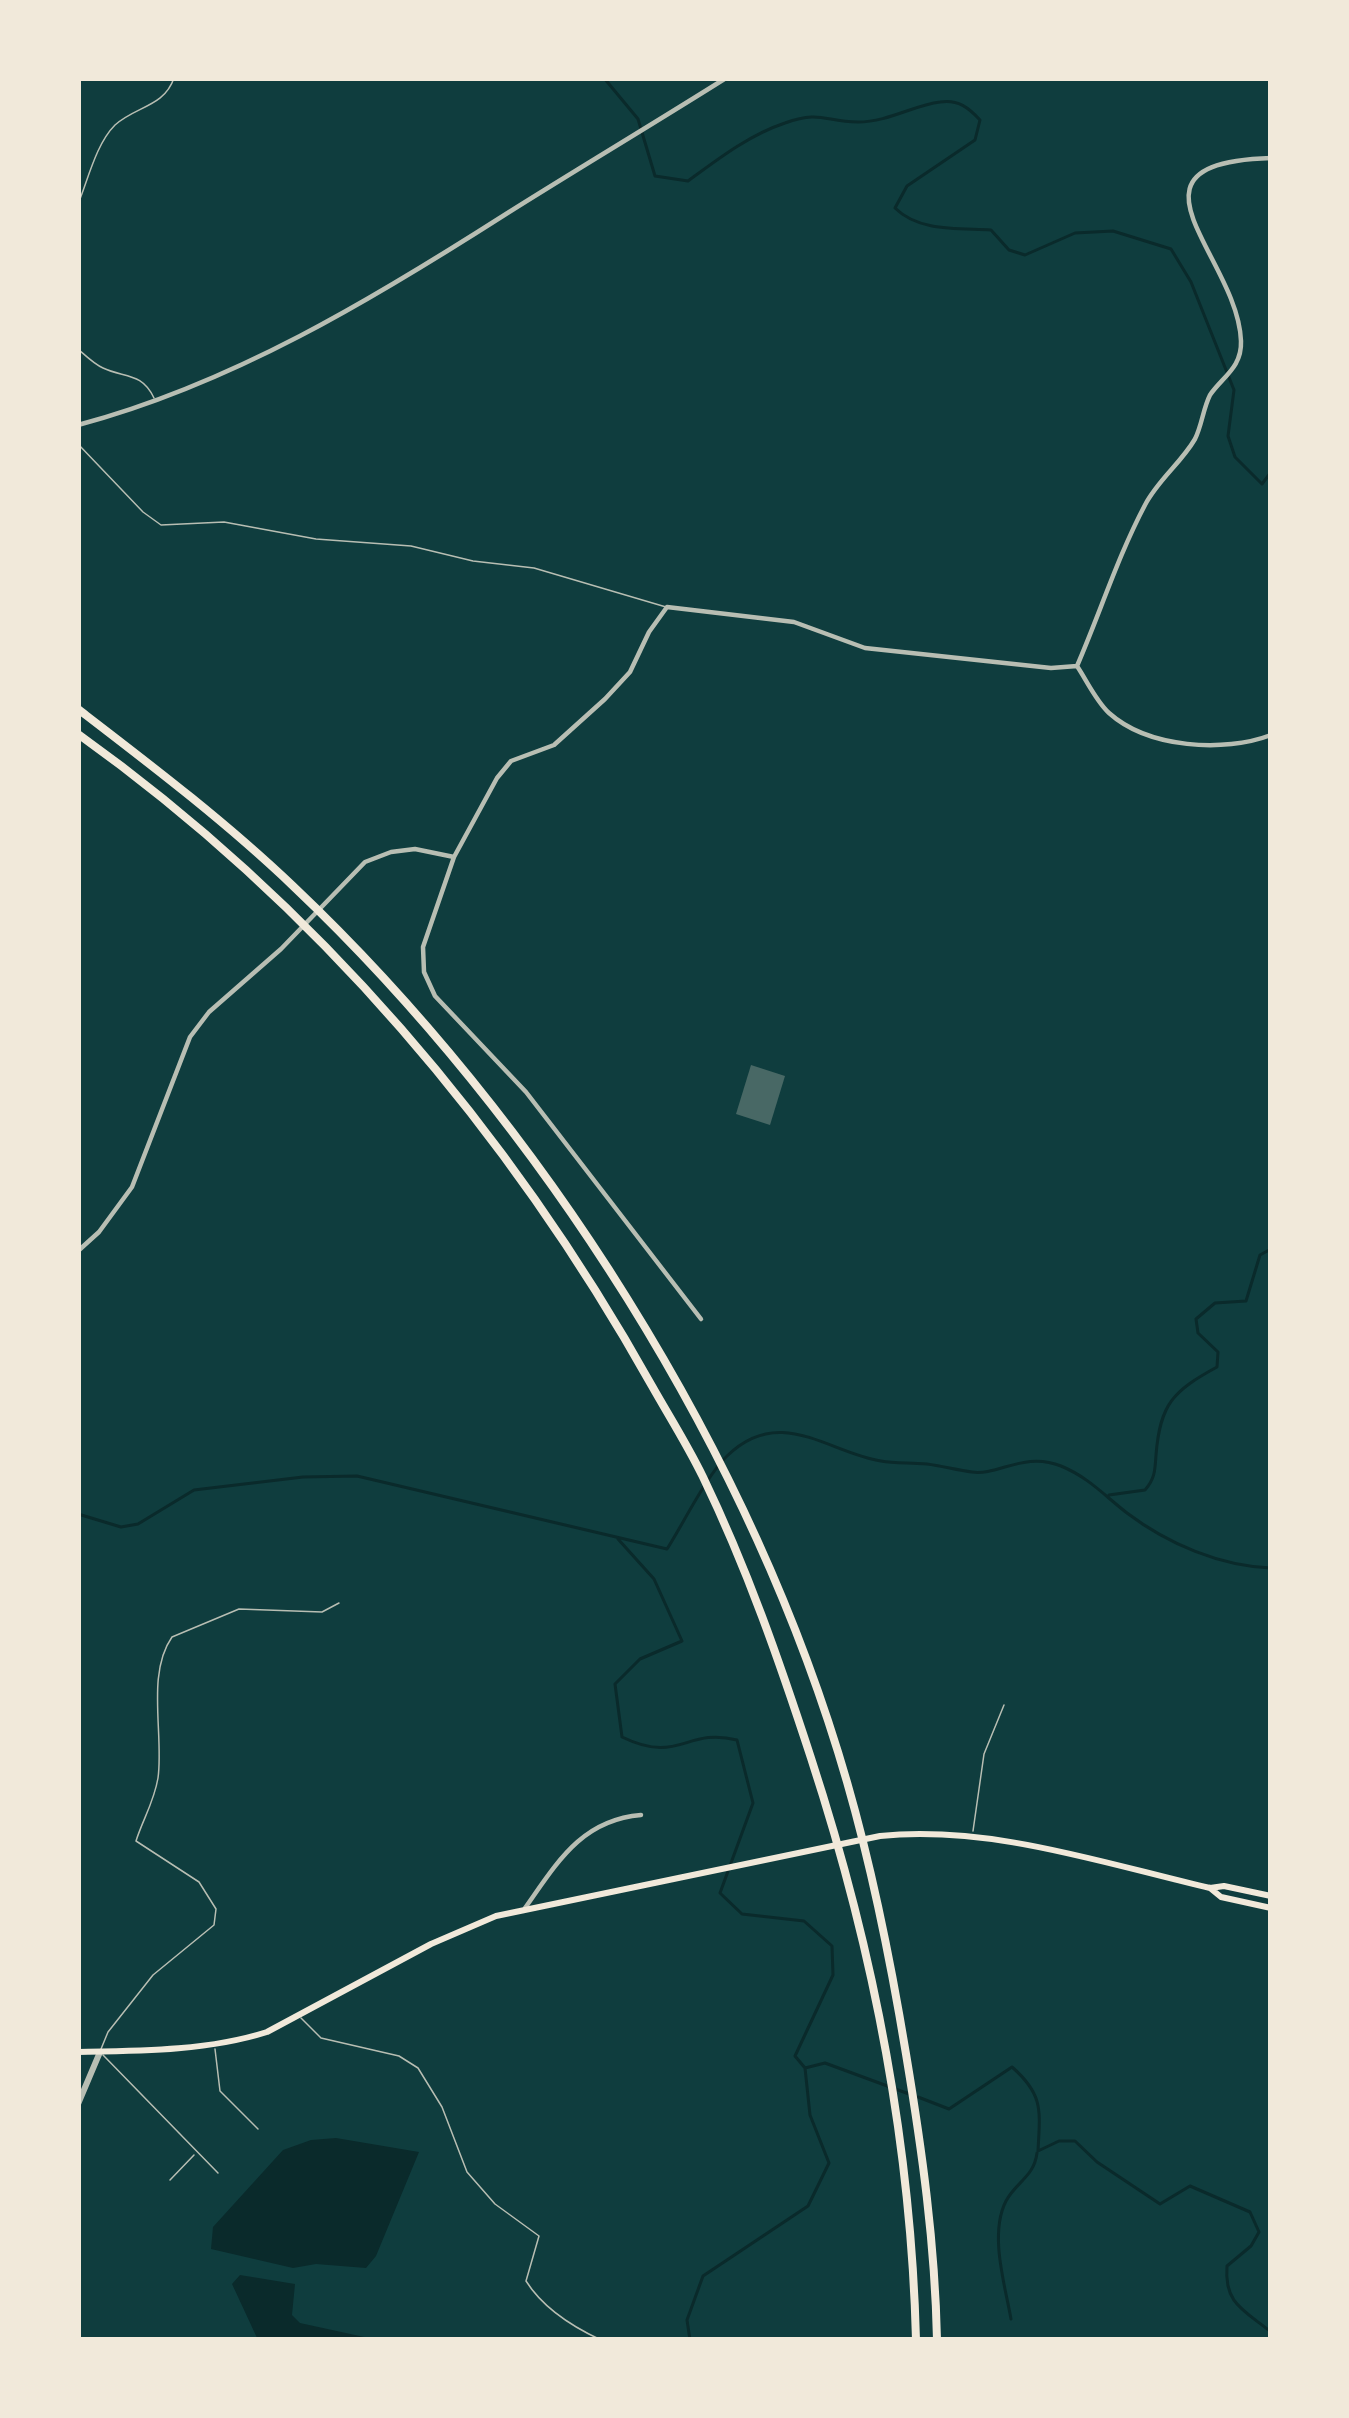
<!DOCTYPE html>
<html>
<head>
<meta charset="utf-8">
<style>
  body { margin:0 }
  #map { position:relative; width:1349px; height:2418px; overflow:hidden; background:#0f3d3e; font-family:Mulish,sans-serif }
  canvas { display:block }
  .frame { position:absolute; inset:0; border:81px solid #f1e9da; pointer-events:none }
</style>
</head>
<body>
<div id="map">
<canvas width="1349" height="2418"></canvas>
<div class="frame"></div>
</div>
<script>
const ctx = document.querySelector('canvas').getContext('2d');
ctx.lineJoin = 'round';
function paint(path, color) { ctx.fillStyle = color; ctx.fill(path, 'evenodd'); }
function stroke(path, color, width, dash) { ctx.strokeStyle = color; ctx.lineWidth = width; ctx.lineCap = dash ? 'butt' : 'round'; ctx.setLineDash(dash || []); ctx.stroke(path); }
paint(new Path2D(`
  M 336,2138 L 419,2152 L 376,2256 L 366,2268 L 316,2264 L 293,2268 L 211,2249 L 213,2227 L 283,2150 L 311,2140 Z
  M 240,2275 L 295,2284 L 292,2315 L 300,2323 L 378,2340 L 258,2340 L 232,2284 Z`), '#0a2a2b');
stroke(new Path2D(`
  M 604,78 L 638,119 L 655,176 L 688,181 C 718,159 749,135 785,123 C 821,110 825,122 858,122 C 888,122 914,105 940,102 C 958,99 969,108 980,120 L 975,140 L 907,186 L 895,208 C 919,232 959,228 991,230 L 1009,250 L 1025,255 L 1075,233 L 1113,231 L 1171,249 L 1191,282 L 1234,390 L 1228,436 L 1235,457 L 1262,484 L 1271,472
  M 1109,1495 L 1145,1490 C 1155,1479 1155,1470 1156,1455 C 1160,1404 1173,1391 1217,1367 L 1218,1352 L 1198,1333 L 1196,1319 L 1215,1303 L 1246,1301 L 1260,1255 L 1271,1249
  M 78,1514 L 121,1527 L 138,1524 L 194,1490 L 303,1477 L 357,1476 L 667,1549 C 683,1524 707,1475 727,1456 C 780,1404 829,1453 881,1461 C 896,1464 911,1462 927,1464 C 942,1466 957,1470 972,1472 C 998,1476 1024,1451 1061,1466 C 1088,1477 1105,1496 1127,1513 C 1168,1544 1220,1566 1271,1568
  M 618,1539 L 654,1579 L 682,1641 L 640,1659 L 615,1684 L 622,1737 C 680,1765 685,1727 737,1740 L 753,1803 L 720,1893 L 742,1914 L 804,1921 L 832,1946 L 833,1975 L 795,2056 L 805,2068 L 825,2063 L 909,2094
  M 918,2097 L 949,2109 L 1012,2067 C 1044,2095 1040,2111 1038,2151 L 1059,2141 L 1075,2141 L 1097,2162 L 1160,2204 L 1190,2186 L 1250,2212 L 1259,2232 L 1251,2246 L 1227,2266 C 1224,2304 1244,2310 1271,2332
  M 1011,2319 C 1005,2285 989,2234 1006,2201 C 1016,2182 1034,2177 1037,2153
  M 690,2340 L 687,2320 L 703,2276 L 808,2206 L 829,2163 L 810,2115 L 805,2068`), '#0a2a2b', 3);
paint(new Path2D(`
  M 751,1065 L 785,1076 L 770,1125 L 736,1114 Z`), '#486865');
stroke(new Path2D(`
  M 78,204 C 88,180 96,144 115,125 C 136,106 164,107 174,78
  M 78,349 C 86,356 94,364 103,368 C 124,378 142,372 154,398
  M 78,444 L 143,512 L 161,525 L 224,522 L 316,539 L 411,546 L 473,561 L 534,568 L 666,607
  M 973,1831 L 984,1754 L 1004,1705
  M 301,2018 L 321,2038 L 399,2056 L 418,2068 L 442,2107 L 467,2172 L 495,2204 L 539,2236 L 526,2281 C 543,2308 573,2327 601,2340
  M 101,2049 L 108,2032 L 153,1975 L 214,1925 L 216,1909 L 199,1882 L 136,1841 C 143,1819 154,1802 158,1778 C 164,1735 146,1674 172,1637 L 239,1609 L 322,1612 L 339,1603
  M 215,2049 L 220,2091 L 258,2129
  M 103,2055 L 218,2173
  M 170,2180 L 194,2155`), '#b8beb3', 1.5);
stroke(new Path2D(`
  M 78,425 C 232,384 373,299 506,214 C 579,168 653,124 726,78
  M 1077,666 C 1087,681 1096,701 1109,713 C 1148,748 1224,753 1271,735
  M 454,857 L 423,947 L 424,972 L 435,996 L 526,1092 L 701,1319
  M 78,1251 L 99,1232 L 132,1187 L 190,1037 L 209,1012 L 281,949 L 365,862 L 391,852 L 415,849 L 454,857 L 497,778 L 511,761 L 554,745 L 605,699 L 630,672 L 649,632 L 667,607 L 794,622 L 865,648 L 1051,668 L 1077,666 C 1100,613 1118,556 1145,505 C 1158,480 1181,463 1195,439 C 1202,425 1203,409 1210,395 C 1222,377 1242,368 1241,341 C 1238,256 1107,163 1271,158
  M 525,1908 C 557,1863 581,1820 641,1815`), '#b8beb3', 4.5);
stroke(new Path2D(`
  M 78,2104 L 100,2052`), '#b8beb3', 6);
stroke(new Path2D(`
  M 1210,1888 L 1221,1897 L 1271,1908
  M 78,2052 C 140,2051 207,2051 267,2032 L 431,1944 L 496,1916 L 880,1836 C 991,1825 1102,1863 1210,1888 L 1224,1886 L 1271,1896`), '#f1e9da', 6);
stroke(new Path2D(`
  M 78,709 C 151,765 226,822 293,886 C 541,1121 752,1453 847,1782 C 873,1872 891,1963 906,2054 C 922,2150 935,2243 937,2340
  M 78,734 C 316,904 510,1132 652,1386 C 669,1416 688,1446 703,1477 C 747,1568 780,1663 811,1758 C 873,1948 911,2140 916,2340`), '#f1e9da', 8);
</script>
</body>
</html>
